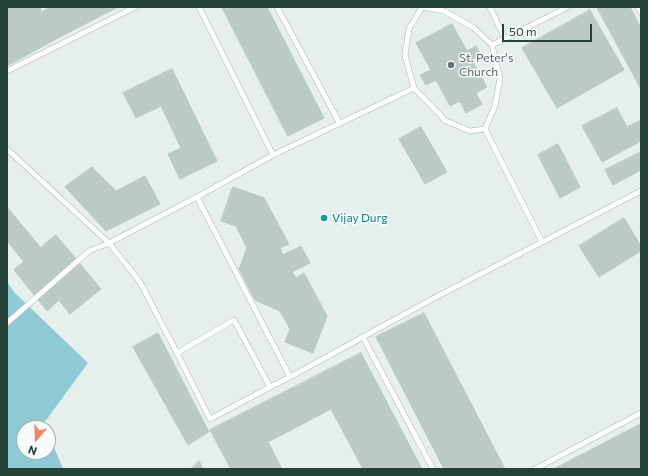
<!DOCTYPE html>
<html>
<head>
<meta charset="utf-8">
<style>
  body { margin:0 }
  #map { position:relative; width:648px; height:476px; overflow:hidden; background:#e6efeb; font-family:Commissioner,sans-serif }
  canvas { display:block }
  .frame { position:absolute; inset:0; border:8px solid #24423a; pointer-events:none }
  .north { position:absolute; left:16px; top:420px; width:40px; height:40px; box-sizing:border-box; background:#f7fbf9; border:1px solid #a3b1ad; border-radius:50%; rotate:199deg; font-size:11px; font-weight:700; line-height:16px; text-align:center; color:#24423a }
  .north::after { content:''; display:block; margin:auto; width:14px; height:18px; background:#f4845f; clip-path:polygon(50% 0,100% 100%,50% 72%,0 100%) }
  .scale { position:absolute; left:502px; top:24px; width:90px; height:18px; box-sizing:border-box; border:2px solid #24423a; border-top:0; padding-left:5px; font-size:12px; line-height:14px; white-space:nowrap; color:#24423a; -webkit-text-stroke:3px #f7fbf9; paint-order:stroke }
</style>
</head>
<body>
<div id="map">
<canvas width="648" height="476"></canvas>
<div class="frame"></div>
<div class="north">N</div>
<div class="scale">50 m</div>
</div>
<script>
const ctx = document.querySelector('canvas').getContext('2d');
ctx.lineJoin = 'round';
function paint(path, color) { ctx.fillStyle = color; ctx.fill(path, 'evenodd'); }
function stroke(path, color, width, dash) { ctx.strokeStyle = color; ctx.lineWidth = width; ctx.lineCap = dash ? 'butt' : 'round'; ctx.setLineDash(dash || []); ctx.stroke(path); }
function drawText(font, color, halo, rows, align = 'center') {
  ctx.font = font + ' Commissioner,sans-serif'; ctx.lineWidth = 3; ctx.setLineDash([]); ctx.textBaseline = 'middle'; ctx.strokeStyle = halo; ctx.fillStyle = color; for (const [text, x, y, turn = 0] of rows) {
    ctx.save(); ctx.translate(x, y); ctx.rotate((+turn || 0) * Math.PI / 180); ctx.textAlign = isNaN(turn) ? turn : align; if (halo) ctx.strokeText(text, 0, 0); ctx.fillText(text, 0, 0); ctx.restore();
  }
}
paint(new Path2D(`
  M 7,282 L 15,293 L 88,363 L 44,423 L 46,428 L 24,428 L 24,452 L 48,452 L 48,433 L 63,469 L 7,469 Z`), '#8ec9d4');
const building = new Path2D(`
  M 7,7 L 41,7 L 40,13 L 54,40 L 9,65 L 7,64 Z
  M 51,7 L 118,7 L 54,40 L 40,13 Z
  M 222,7 L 267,7 L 324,118 L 288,136 Z
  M 597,7 L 630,7 L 641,28 L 641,89 Z
  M 590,10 L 624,70 L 557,108 L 522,48 Z
  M 452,24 L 467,51 L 476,46 L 481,55 L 472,60 L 487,87 L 476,93 L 482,104 L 466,113 L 460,101 L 450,106 L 436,80 L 426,85 L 420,75 L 431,70 L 416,43 Z
  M 172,69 L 217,161 L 180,179 L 168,154 L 181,148 L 161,106 L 136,118 L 123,93 Z
  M 617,108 L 627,127 L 641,120 L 641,141 L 602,162 L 582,126 Z
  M 421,127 L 447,172 L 425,184 L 399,139 Z
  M 558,144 L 580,187 L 560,198 L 538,155 Z
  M 641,152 L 641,170 L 613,185 L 605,170 Z
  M 92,167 L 116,191 L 145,176 L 160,204 L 106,231 L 65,187 Z
  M 233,187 L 264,198 L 289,244 L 280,248 L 283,255 L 301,246 L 310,263 L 292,272 L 296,278 L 304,273 L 327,316 L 313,353 L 285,342 L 290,329 L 280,311 L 255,300 L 239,269 L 247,248 L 236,226 L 221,221 Z
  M 7,207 L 41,248 L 24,262 L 7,241 Z
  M 624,218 L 641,246 L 641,251 L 599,277 L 579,246 Z
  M 56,235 L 101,289 L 70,314 L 59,300 L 47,311 L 14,270 Z
  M 424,313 L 505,469 L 444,469 L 376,337 Z
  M 158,333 L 209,432 L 188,445 L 133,347 Z
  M 361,353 L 422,469 L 363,469 L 331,409 L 268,442 L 282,469 L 231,469 L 210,430 Z
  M 641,424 L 641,469 L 554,469 Z
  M 199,461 L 203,469 L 191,469 Z`);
paint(building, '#bbcac4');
stroke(building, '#b8c9c2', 1);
const service = new Path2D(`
  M 199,7 L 273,155
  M 277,7 L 340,124
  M 490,7 L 505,39
  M 638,7 L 641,13
  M 492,45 L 568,7
  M 7,71 L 135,7
  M 485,129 L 470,131 L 446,121 L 414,88 L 405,55 L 409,29 L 422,7 L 444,11 L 474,28 L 492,45 L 500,78 L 495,106 L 485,129 L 542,242
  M 7,149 L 109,243 L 140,282 L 177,353
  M 197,197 L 290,377 L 436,297 L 641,191
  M 7,323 L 89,251 L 109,243 L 197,197 L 273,155 L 414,88
  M 363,337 L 433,469
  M 270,387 L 234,320 L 177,353 L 210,419 L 270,387 L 290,377
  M 535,469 L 641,413`);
stroke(service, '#a8b8b2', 6);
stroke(service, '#fff', 5);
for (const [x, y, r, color] of [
  [451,65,4,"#6b7280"],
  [324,218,4,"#0f9aa8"]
]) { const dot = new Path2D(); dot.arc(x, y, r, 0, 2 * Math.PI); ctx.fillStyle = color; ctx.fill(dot); stroke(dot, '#f7fbf9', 1.5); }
drawText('12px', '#5b616d', '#f7fbf9', [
  ["St. Peter's",459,58],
  ["Church",459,72]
], 'left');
drawText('12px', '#0d838f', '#f7fbf9', [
  ["Vijay Durg",332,218]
], 'left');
</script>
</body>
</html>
